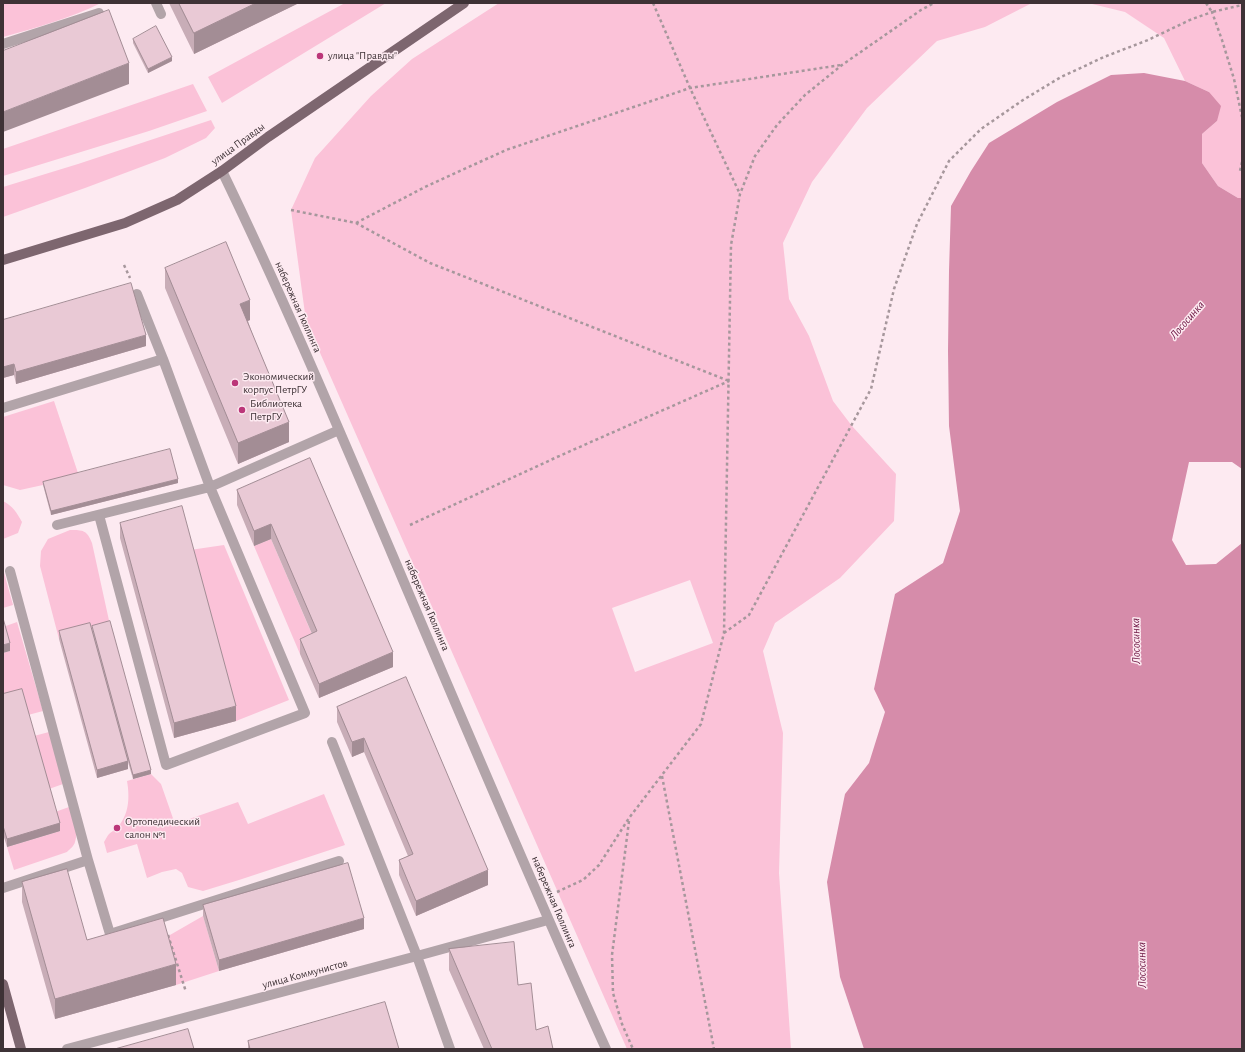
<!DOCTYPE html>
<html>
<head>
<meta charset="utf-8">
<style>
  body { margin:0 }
  #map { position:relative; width:1245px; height:1052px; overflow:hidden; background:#fdeaf1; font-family:"Alegreya Sans",sans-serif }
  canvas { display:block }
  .frame { position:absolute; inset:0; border:4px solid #3e3236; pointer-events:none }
</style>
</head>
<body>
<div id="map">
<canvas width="1245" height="1052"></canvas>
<div class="frame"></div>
</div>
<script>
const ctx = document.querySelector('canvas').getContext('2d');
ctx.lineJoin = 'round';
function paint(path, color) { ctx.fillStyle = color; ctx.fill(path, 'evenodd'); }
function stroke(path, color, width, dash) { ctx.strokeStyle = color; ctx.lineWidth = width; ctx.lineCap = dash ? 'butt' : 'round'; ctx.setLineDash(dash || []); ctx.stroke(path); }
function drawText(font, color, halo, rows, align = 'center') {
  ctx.font = font + ' "Alegreya Sans",sans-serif'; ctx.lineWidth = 3; ctx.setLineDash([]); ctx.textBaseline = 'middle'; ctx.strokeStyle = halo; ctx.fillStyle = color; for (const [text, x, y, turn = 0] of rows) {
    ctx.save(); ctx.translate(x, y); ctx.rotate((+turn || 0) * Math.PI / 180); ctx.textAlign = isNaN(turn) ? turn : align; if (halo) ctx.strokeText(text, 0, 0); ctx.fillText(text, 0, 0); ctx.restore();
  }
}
paint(new Path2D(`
  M 3,3 L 101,3 C 70,18 36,28 3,37 Z
  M 345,3 L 386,3 L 222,103 L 208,77 Z
  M 499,3 L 1032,3 L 985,27 L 937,41 L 867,108 L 812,182 L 783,243 L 789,299 L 809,336 L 833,401 L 852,426 L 896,474 L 894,521 L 840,578 L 775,623 L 763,651 L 783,733 L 779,873 L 791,1049 L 627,1049 L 306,321 L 291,210 L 315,158 L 371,96 L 412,59 ZM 690,580 L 713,643 L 635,672 L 612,608 Z
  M 1088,3 L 1242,3 L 1242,198 L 1238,198 L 1218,186 L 1202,163 L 1202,134 L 1217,121 L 1209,92 L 1185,81 L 1164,38 L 1125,12 Z
  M 193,84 L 207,111 L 149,131 L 3,176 L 3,149 Z
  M 211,120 L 215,128 L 206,138 L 165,158 L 85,188 L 3,217 L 3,187 L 78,164 Z
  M 54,401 L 79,476 L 43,485 L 20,490 L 3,485 L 3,417 Z
  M 3,501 C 13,506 17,513 22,522 L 18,533 L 3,539 Z
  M 70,530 C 83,530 87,530 92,543 L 110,625 L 59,639 L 40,566 L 41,551 L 48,539 Z
  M 271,539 L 317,646 L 300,654 L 254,546 Z
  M 224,545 L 289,700 L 236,721 L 190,550 Z
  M 3,569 L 13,605 L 3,608 Z
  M 17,622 L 43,711 L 28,715 L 3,702 L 3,653 L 10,651 L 3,627 Z
  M 49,732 L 63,784 L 49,789 L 34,736 Z
  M 151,774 L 161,784 L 175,824 L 238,802 L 248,824 L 324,794 L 345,845 L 239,880 L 203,891 L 188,887 L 182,873 L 176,869 L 162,872 L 147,878 L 137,844 L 107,853 L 104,842 C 106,839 107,836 109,834 C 111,832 115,830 117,828 C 129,815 130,798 127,781 Z
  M 69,807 C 72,817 79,832 75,842 C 74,846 70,849 67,852 L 14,870 L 7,847 L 60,831 L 55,812 Z
  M 203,916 L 219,971 L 176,985 L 163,939 Z`), '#fbc2d8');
paint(new Path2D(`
  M 1144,73 L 1185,81 L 1209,92 L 1221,106 L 1217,121 L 1202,134 L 1202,163 L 1218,186 L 1238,198 L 1242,198 L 1242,469 L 1232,462 L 1189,462 L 1172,540 L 1186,565 L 1216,564 L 1242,543 L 1242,1049 L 864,1049 L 840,977 L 827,882 L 845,794 L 869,763 L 885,712 L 874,689 L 895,594 L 943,563 L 960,511 L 949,426 L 948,351 L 949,271 L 951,206 L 971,171 L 989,143 L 1057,102 L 1111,75 Z`), '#d68caa');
stroke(new Path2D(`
  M 653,3 L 690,88 L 740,194
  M 1206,3 L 1212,12 L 1242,5
  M 1242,162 L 1240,171 L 1242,173
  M 291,210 L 356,223 L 430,263 L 729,381
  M 356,223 L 425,187 L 506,150 L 690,88 L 841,65
  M 124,265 L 130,278
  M 410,525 L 557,457 L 729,381
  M 724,633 L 749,615 L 871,389 L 894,289 L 917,224 L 949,161 L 981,129 L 1023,100 L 1061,77 L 1104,57 L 1148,40 L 1192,19 L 1212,12 L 1222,40 L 1234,79 L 1242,117
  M 662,776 L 714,1049
  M 629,821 L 612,955 L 613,993 L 622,1024 L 633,1049
  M 557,892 L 583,880 L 599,865 L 629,818 L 701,724 L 724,633 L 731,245 L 740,194 L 755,156 L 777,125 L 805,95 L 842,65 L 921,10 L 934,3
  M 168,935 L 186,992`), '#a6979c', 2.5, [3, 3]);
stroke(new Path2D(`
  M 156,3 L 161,14
  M 3,44 L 99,13
  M 222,171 C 283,297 337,425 392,554 C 462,719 532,885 606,1049
  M 3,408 L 163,359
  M 99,515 L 166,765 L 305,713 L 210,487 L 163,359 L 137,294
  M 57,525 L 210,487 L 339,430
  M 332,742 L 417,956 L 450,1049
  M 88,860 L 110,934 L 339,861
  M 3,888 L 88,860 L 10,571
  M 67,1049 L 417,956 L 548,920`), '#b2a4a9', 10);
stroke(new Path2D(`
  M 3,260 L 125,223 L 177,200 L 222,171 L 268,137 L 464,3
  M 3,984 L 21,1049`), '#7d666f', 10);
paint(new Path2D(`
  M 169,3 L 299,3 L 194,54 Z
  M 133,39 L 172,61 L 148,73 L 133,43 Z
  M 165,268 L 250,320 L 248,321 L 289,442 L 238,464 L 165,288 Z
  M 3,320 L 146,346 L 16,384 L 14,375 L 3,378 Z
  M 310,458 L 393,667 L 319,698 L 300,654 L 300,639 L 312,634 L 271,539 L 254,546 L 237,505 L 237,490 Z
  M 43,482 L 178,483 L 51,515 L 43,485 Z
  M 120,523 L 236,721 L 174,738 L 120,538 Z
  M 92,628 L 151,774 L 133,779 L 128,762 L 128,769 L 97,778 L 59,639 L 59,631 Z
  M 406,677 L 488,885 L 416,916 L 399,875 L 399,860 L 408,856 L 364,752 L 352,757 L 337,722 L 337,707 Z
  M 3,694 L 60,831 L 7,847 L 3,834 Z
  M 22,882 L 87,940 L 176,985 L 55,1019 L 22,902 Z
  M 203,905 L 364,929 L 219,971 L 203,916 Z
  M 449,949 L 518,985 L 536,1030 L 553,1049 L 484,1049 L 449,970 Z
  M 248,1041 L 399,1049 L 248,1049 Z`), '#c8adb7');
paint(new Path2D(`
  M 256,3 L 299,3 L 194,54 L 194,33 Z
  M 172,57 L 172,61 L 148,73 L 148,69 Z
  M 129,63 L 129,84 L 3,132 L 3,112 Z
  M 250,300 L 250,320 L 240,324 L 240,304 Z
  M 146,335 L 146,346 L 16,384 L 16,372 Z
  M 14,364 L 14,375 L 3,378 L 3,367 Z
  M 289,422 L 289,442 L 238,464 L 238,443 Z
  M 178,479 L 178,483 L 51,515 L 51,511 Z
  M 271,524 L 271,539 L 254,546 L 254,531 Z
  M 10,643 L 10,651 L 3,653 L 3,645 Z
  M 393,652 L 393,667 L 319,698 L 319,684 Z
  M 236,706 L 236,721 L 174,738 L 174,723 Z
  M 364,738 L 364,752 L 352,757 L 352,742 Z
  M 128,761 L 128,769 L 97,778 L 97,770 Z
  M 151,770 L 151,774 L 133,779 L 133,775 Z
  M 60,823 L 60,831 L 7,847 L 7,839 Z
  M 488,870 L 488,885 L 416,916 L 416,901 Z
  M 364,918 L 364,929 L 219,971 L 219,960 Z
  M 176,964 L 176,985 L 55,1019 L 55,999 Z`), '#a38d95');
const building = new Path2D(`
  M 179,3 L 256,3 L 194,33 Z
  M 109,10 L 129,63 L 3,112 L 3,51 Z
  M 156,26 L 172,57 L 148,69 L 133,39 Z
  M 226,242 L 250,300 L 240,304 L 289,422 L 238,443 L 165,268 Z
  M 131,283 L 146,335 L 16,372 L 14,364 L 3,367 L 3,320 Z
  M 170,449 L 178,479 L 51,511 L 43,482 Z
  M 310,458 L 393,652 L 319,684 L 300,639 L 317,631 L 271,524 L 254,531 L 237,490 Z
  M 182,506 L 236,706 L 174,723 L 120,523 Z
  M 3,618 L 10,643 L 3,645 Z
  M 110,621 L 151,770 L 133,775 L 92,626 Z
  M 90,623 L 128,761 L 97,770 L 59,631 Z
  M 406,677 L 488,870 L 416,901 L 399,860 L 413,854 L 364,738 L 352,742 L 337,707 Z
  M 22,689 L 60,823 L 7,839 L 3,826 L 3,694 Z
  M 348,863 L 364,918 L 219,960 L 203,905 Z
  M 67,869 L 87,940 L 163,918 L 176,964 L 55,999 L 22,882 Z
  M 514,942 L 518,985 L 531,983 L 536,1030 L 548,1026 L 553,1049 L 492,1049 L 449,949 Z
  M 385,1002 L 399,1049 L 250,1049 L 248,1041 Z
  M 188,1029 L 194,1049 L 115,1049 Z`);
paint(building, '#e9c9d5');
stroke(building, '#a38d95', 1);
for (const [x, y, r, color] of [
  [320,56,4,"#bb3679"],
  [235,383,4,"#bb3679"],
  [242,410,4,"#bb3679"],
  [117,828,4,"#bb3679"]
]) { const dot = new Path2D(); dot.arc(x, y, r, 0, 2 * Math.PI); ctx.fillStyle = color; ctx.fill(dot); stroke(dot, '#fdeaf1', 1.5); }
drawText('11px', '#3e3236', '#fdeaf1', [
  ["улица \"Правды\"",328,56],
  ["Экономический",243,377],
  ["корпус ПетрГУ",243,390],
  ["Библиотека",250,404],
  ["ПетрГУ",250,417],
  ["Ортопедический",125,822],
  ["салон №1",125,835]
], 'left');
drawText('11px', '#3e3236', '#fdeaf1', [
  ["улица Правды",238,144,-36],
  ["набережная Гюллинга",298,307,66],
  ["набережная Гюллинга",427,605,67],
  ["набережная Гюллинга",554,902,67],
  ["улица Коммунистов",305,974,-15]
]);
drawText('italic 12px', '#6b1441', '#fdeaf1', [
  ["Лососинка",1187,320,-49],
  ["Лососинка",1136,641,-91],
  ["Лососинка",1142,965,-91]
]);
</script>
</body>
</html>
